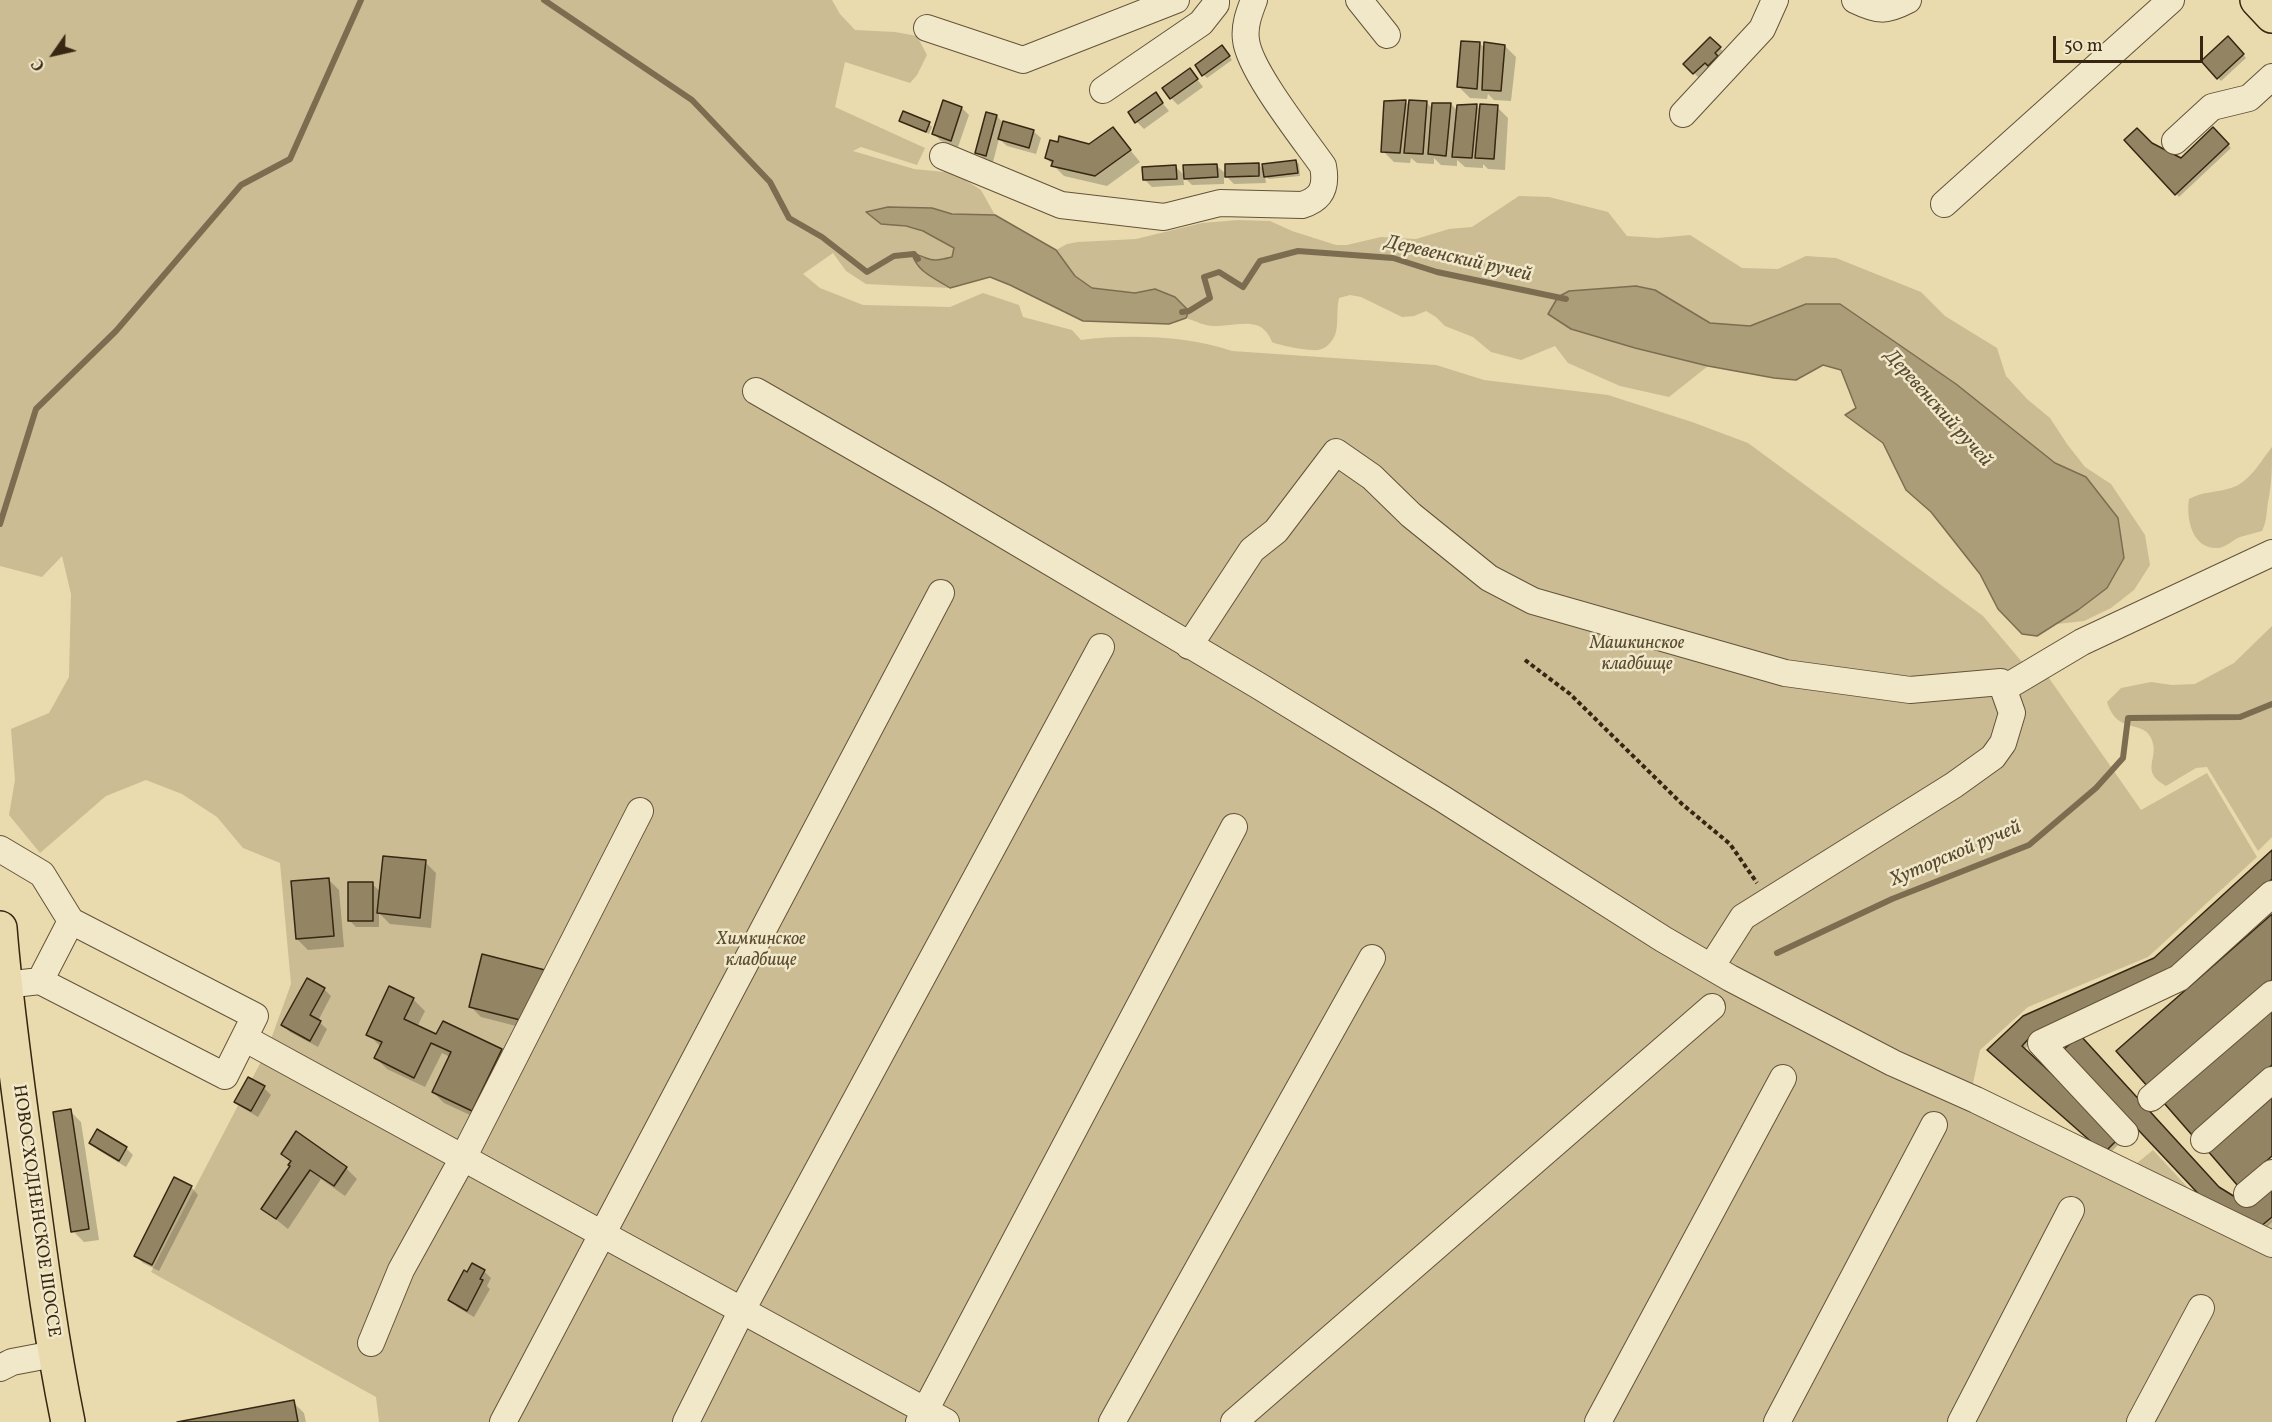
<!DOCTYPE html>
<html>
<head>
<meta charset="utf-8">
<style>
  body { margin:0 }
  #map { position:relative; width:2272px; height:1422px; overflow:hidden; background:#e9dbae; font-family:Vollkorn,serif }
  canvas { display:block }
  .north { position:absolute; left:24px; top:24px; width:60px; height:60px; -webkit-text-stroke:4px #f1e8ca; paint-order:stroke; rotate:236deg; font-size:16px; font-weight:700; line-height:24px; text-align:center; color:#362612 }
  .north::after { content:''; display:block; margin:auto; width:21px; height:27px; background:#362612; clip-path:polygon(50% 0,100% 100%,50% 72%,0 100%) }
  .scale { position:absolute; left:2053px; top:36px; width:150px; height:27px; box-sizing:border-box; border:3px solid #362612; border-top:0; padding-left:8px; font-size:18px; line-height:21px; white-space:nowrap; color:#362612; -webkit-text-stroke:4px #f1e8ca; paint-order:stroke }
</style>
</head>
<body>
<div id="map">
<canvas width="2272" height="1422"></canvas>
<div class="north">С</div>
<div class="scale">50 m</div>
</div>
<script>
const ctx = document.querySelector('canvas').getContext('2d');
ctx.lineJoin = 'round';
function paint(path, color) { ctx.fillStyle = color; ctx.fill(path, 'evenodd'); }
function stroke(path, color, width, dash) { ctx.strokeStyle = color; ctx.lineWidth = width; ctx.lineCap = dash ? 'butt' : 'round'; ctx.setLineDash(dash || []); ctx.stroke(path); }
function drawText(font, color, halo, rows, align = 'center') {
  ctx.font = font + ' Vollkorn,serif'; ctx.lineWidth = 5; ctx.setLineDash([]); ctx.textBaseline = 'middle'; ctx.strokeStyle = halo; ctx.fillStyle = color; for (const [text, x, y, turn = 0] of rows) {
    ctx.save(); ctx.translate(x, y); ctx.rotate((+turn || 0) * Math.PI / 180); ctx.textAlign = isNaN(turn) ? turn : align; if (halo) ctx.strokeText(text, 0, 0); ctx.fillText(text, 0, 0); ctx.restore();
  }
}
paint(new Path2D(`
  M 0,0 L 832,0 L 840,14 L 855,30 L 895,32 L 917,36 L 927,55 L 917,75 L 910,83 L 845,62 L 835,107 L 925,148 L 917,165 L 861,147 L 853,151 L 914,169 L 954,173 L 981,190 L 995,215 L 952,214 L 932,208 L 881,224 C 909,225 931,233 954,248 L 952,258 C 939,260 930,261 919,254 L 924,273 L 950,288 L 866,284 L 846,271 L 833,253 L 803,274 L 820,288 L 863,305 L 950,307 L 983,293 L 1019,305 L 1023,317 L 1072,330 L 1081,340 C 1128,334 1188,336 1232,351 L 1436,365 L 1484,380 L 1608,395 L 1692,422 L 1748,443 L 1983,616 L 2022,662 L 2035,658 L 2141,810 L 2207,773 L 2257,857 L 2148,957 L 2028,1007 L 1980,1050 L 1971,1093 L 2130,1169 L 2153,1150 L 2204,1205 L 2260,1230 L 2272,1220 L 2272,1422 L 379,1422 L 376,1397 L 151,1272 L 267,1050 L 291,984 L 280,863 L 243,848 L 217,817 L 182,794 L 146,780 L 106,796 L 40,853 L 9,815 L 15,780 L 11,729 L 49,713 L 69,677 L 71,594 L 62,556 L 42,577 L 0,566 Z
  M 1519,196 L 1549,197 L 1608,212 L 1627,236 L 1658,238 L 1690,235 L 1742,268 L 1778,269 L 1806,256 L 1836,258 L 1921,292 L 1945,316 L 1997,348 L 2006,376 L 2027,399 L 2050,418 L 2067,444 L 2085,467 L 2111,484 L 2145,535 L 2150,565 L 2134,590 L 2111,608 L 2084,621 L 2057,624 L 2107,587 L 2124,558 L 2086,477 L 2055,463 L 2019,436 L 1805,304 L 1750,326 L 1710,323 L 1655,290 L 1635,348 L 1708,366 L 1669,397 L 1620,386 L 1568,363 L 1555,346 L 1521,360 L 1491,352 L 1473,337 L 1445,326 L 1436,317 L 1426,311 L 1414,316 L 1402,317 L 1361,297 L 1350,295 L 1339,298 C 1336,310 1339,324 1335,335 C 1332,342 1326,349 1318,350 C 1309,351 1281,346 1272,342 C 1261,314 1238,327 1214,326 C 1205,326 1195,321 1186,318 L 1189,311 L 1155,289 L 1135,293 L 1092,288 L 1075,276 L 1056,250 L 1067,244 L 1078,242 L 1136,239 L 1202,223 L 1238,220 L 1270,221 L 1292,231 L 1336,245 L 1347,245 L 1381,237 L 1416,239 L 1449,229 L 1472,227 Z
  M 2272,447 C 2272,465 2272,480 2269,497 C 2266,509 2268,519 2262,531 C 2255,533 2247,535 2240,537 C 2233,540 2226,547 2219,548 C 2192,550 2186,519 2189,499 C 2204,491 2216,493 2231,488 C 2249,483 2261,461 2272,447 Z
  M 2272,626 L 2272,837 L 2258,851 L 2207,767 L 2196,768 L 2166,786 C 2138,770 2161,759 2151,738 C 2142,719 2117,735 2107,702 L 2121,688 L 2151,682 L 2172,685 L 2195,684 L 2234,663 Z`), '#cbbc93');
const water = new Path2D(`
  M 888,207 L 932,208 L 952,214 L 995,215 L 1056,250 L 1075,276 L 1092,288 L 1135,293 L 1155,289 L 1175,297 L 1189,311 L 1186,318 L 1169,324 L 1083,321 L 1010,285 L 990,277 L 950,288 C 935,278 918,273 912,254 C 919,254 920,256 926,258 C 935,262 944,259 952,257 L 954,248 L 923,231 L 906,226 L 881,224 L 866,212 Z
  M 1636,286 L 1655,290 L 1710,323 L 1750,326 L 1806,304 L 1840,304 L 1956,384 L 2055,463 L 2086,477 L 2118,518 L 2124,558 L 2107,588 L 2078,610 L 2037,636 L 2022,634 L 1998,609 L 1980,574 L 1931,512 L 1906,490 L 1883,443 L 1845,415 L 1856,408 L 1841,370 L 1823,365 L 1796,380 L 1774,378 L 1708,366 L 1635,348 L 1571,329 L 1548,314 L 1558,297 L 1569,291 Z`);
paint(water, '#ac9d79');
stroke(water, '#7d6d50', 1.5);
paint(new Path2D(`
  M 2228,38 L 2246,58 L 2221,81 L 2203,62 Z
  M 1710,39 L 1727,55 L 1701,80 L 1685,64 Z
  M 1479,43 L 1486,49 L 1505,46 L 1516,57 L 1511,101 L 1494,100 L 1488,94 L 1487,99 L 1470,98 L 1459,87 Z
  M 1225,50 L 1232,60 L 1207,78 L 1204,75 Z
  M 1190,70 L 1203,87 L 1178,105 L 1171,98 Z
  M 1155,94 L 1169,111 L 1144,129 L 1137,122 Z
  M 1406,102 L 1410,106 L 1426,102 L 1433,109 L 1451,104 L 1458,111 L 1476,105 L 1481,110 L 1497,107 L 1508,118 L 1505,170 L 1488,169 L 1483,164 L 1483,168 L 1465,167 L 1457,160 L 1457,166 L 1441,165 L 1434,158 L 1434,164 L 1417,163 L 1411,158 L 1410,163 L 1394,162 L 1383,151 Z
  M 962,108 L 969,115 L 958,147 L 941,141 L 934,134 Z
  M 997,116 L 1003,123 L 1033,131 L 1041,138 L 1036,154 L 1007,146 L 999,139 L 993,162 L 984,159 L 977,152 Z
  M 901,120 L 929,124 L 932,127 L 929,134 Z
  M 1113,129 L 1140,162 L 1107,186 L 1064,176 L 1046,158 L 1090,146 Z
  M 2213,129 L 2231,148 L 2179,197 L 2126,140 L 2151,144 L 2181,160 Z
  M 1296,161 L 1299,164 L 1300,176 L 1269,179 L 1265,176 L 1266,183 L 1234,184 L 1224,174 L 1224,184 L 1192,185 L 1183,176 L 1184,185 L 1152,187 L 1145,180 L 1176,167 L 1185,176 L 1217,166 L 1227,175 L 1258,164 L 1265,171 Z
  M 2272,852 L 2272,885 L 2034,1038 L 2024,1050 L 2122,1141 L 2108,1155 L 1989,1050 L 2155,960 Z
  M 425,862 L 436,873 L 431,928 L 390,924 L 379,913 L 379,927 L 356,927 L 349,920 L 372,884 L 381,892 Z
  M 328,879 L 339,890 L 344,947 L 308,950 L 297,939 Z
  M 556,983 L 543,1033 L 481,1017 L 470,1006 Z
  M 390,988 L 414,1000 L 425,1011 L 417,1027 L 437,1036 L 501,1050 L 512,1061 L 483,1121 L 444,1103 L 433,1092 L 450,1057 L 442,1053 L 425,1087 L 387,1069 L 376,1058 L 381,1047 L 368,1034 Z
  M 324,989 L 331,996 L 318,1021 L 327,1029 L 318,1047 L 290,1032 L 283,1025 Z
  M 264,1088 L 271,1095 L 258,1117 L 243,1108 L 236,1101 Z
  M 70,1111 L 81,1122 L 99,1240 L 84,1242 L 73,1231 Z
  M 91,1143 L 126,1148 L 133,1155 L 126,1167 L 98,1150 Z
  M 283,1153 L 346,1168 L 357,1179 L 345,1196 L 321,1179 L 288,1229 L 263,1209 L 292,1167 L 292,1162 Z
  M 175,1179 L 191,1187 L 198,1195 L 159,1271 L 143,1263 L 136,1256 Z
  M 2272,1186 L 2272,1222 L 2264,1229 L 2219,1189 L 2248,1207 Z
  M 484,1271 L 491,1278 L 487,1286 L 490,1289 L 474,1317 L 457,1307 L 450,1300 Z
  M 293,1402 L 304,1413 L 306,1422 L 186,1422 Z`), '#0003');
stroke(new Path2D(`
  M 544,0 L 692,100 L 770,182 L 789,218 L 822,237 L 867,272 L 894,256 L 914,254 L 918,259
  M 1182,312 L 1189,311 L 1210,298 L 1204,277 L 1219,272 L 1243,287 L 1260,261 L 1298,251 L 1393,258 L 1437,272 L 1566,299
  M 0,524 L 36,409 L 116,331 L 241,185 L 290,159 L 361,0
  M 1777,953 L 1892,899 L 2029,845 L 2096,788 L 2123,758 L 2128,718 L 2240,717 L 2272,704`), '#7d6d50', 6);
const building = new Path2D(`
  M 2228,36 L 2244,54 L 2217,79 L 2201,61 Z
  M 1710,37 L 1721,47 L 1715,53 L 1718,56 L 1708,66 L 1705,63 L 1693,74 L 1683,64 Z
  M 1461,41 L 1480,42 L 1477,89 L 1457,87 Z
  M 1484,42 L 1505,45 L 1501,91 L 1482,90 Z
  M 1222,45 L 1230,56 L 1202,76 L 1195,65 Z
  M 1190,68 L 1198,79 L 1170,99 L 1162,88 Z
  M 1156,92 L 1163,103 L 1135,123 L 1128,112 Z
  M 943,100 L 962,107 L 951,141 L 932,134 Z
  M 1406,100 L 1400,153 L 1381,152 L 1384,101 Z
  M 1409,100 L 1427,101 L 1423,154 L 1404,153 Z
  M 1432,103 L 1451,103 L 1446,156 L 1428,154 Z
  M 1477,104 L 1472,158 L 1452,157 L 1457,105 Z
  M 1480,104 L 1498,105 L 1494,159 L 1475,158 Z
  M 903,111 L 930,122 L 926,132 L 899,121 Z
  M 986,112 L 997,115 L 986,156 L 975,153 Z
  M 1003,121 L 1034,130 L 1029,148 L 998,139 Z
  M 1113,127 L 1131,150 L 1095,176 L 1051,166 L 1053,161 L 1045,158 L 1050,140 L 1058,142 L 1059,136 L 1089,144 Z
  M 2213,127 L 2229,144 L 2175,195 L 2124,140 L 2137,128 L 2152,143 L 2181,158 Z
  M 1296,160 L 1298,173 L 1264,177 L 1262,164 Z
  M 1259,163 L 1259,176 L 1225,177 L 1225,164 Z
  M 1217,164 L 1218,177 L 1184,179 L 1183,165 Z
  M 1176,165 L 1177,179 L 1143,180 L 1142,167 Z
  M 2272,850 L 2272,879 L 2168,975 L 2031,1036 L 2022,1046 L 2120,1137 L 2104,1153 L 1987,1050 L 2023,1016 L 2154,958 Z
  M 383,856 L 426,860 L 420,918 L 377,913 Z
  M 329,878 L 334,936 L 296,939 L 291,881 Z
  M 348,882 L 373,882 L 373,921 L 348,921 Z
  M 2272,914 L 2272,980 L 2149,1088 L 2116,1051 Z
  M 482,954 L 545,970 L 532,1023 L 469,1007 Z
  M 307,978 L 325,988 L 310,1015 L 321,1021 L 310,1041 L 281,1025 Z
  M 389,986 L 414,998 L 404,1019 L 436,1034 L 443,1021 L 502,1049 L 472,1111 L 432,1092 L 451,1052 L 431,1043 L 414,1078 L 374,1058 L 382,1042 L 366,1035 Z
  M 2272,1007 L 2272,1065 L 2192,1135 L 2164,1103 Z
  M 2080,1035 L 2219,1187 L 2248,1205 L 2272,1184 L 2272,1217 L 2260,1227 L 2208,1204 L 2063,1050 Z
  M 248,1077 L 265,1086 L 251,1111 L 234,1102 Z
  M 2272,1093 L 2272,1156 L 2238,1186 L 2207,1150 Z
  M 71,1109 L 89,1229 L 71,1232 L 53,1112 Z
  M 97,1129 L 127,1147 L 119,1161 L 89,1143 Z
  M 296,1131 L 347,1167 L 334,1186 L 310,1170 L 276,1219 L 261,1209 L 290,1166 L 288,1165 L 291,1161 L 281,1154 Z
  M 174,1177 L 192,1186 L 152,1265 L 134,1256 Z
  M 472,1263 L 485,1270 L 480,1279 L 483,1280 L 467,1311 L 448,1300 L 464,1270 L 467,1272 Z
  M 294,1400 L 298,1422 L 177,1422 Z`);
paint(building, '#938463');
stroke(building, '#362612', 1.5);
const minor = new Path2D(`
  M 1359,0 L 1387,35
  M 1855,0 C 1878,11 1885,12 1908,0
  M 927,28 L 1023,60 L 1176,0
  M 1103,90 L 1201,23 L 1216,4 L 1216,0
  M 1683,114 L 1762,29 L 1775,0
  M 2175,141 L 2212,107 L 2249,98 L 2272,77
  M 943,156 L 1061,205 L 1164,217 L 1220,203 L 1302,205 C 1322,199 1327,187 1323,166 C 1304,139 1249,70 1246,40 C 1244,26 1249,13 1254,0
  M 1944,204 L 2171,0
  M 756,391 L 937,495 L 1259,686 L 1443,799 L 1663,939 L 1730,978 L 1893,1063 L 1976,1100 L 2272,1244
  M 1189,646 L 1252,550 L 1276,531 L 1336,452 L 1372,477 L 1411,515 L 1489,578 L 1533,601 L 1785,673 L 1910,690 L 2001,682 L 2012,713 L 2003,743 L 1993,757 L 1954,785 L 1743,917 L 1711,967
  M 2003,689 L 2082,642 L 2272,553
  M 0,849 L 42,874 L 71,921 L 255,1016 L 225,1076 L 40,981 L 5,985
  M 40,981 L 71,921
  M 244,1038 L 946,1422
  M 2151,1098 L 2272,994
  M 2125,1133 L 2041,1043 L 2179,978 L 2272,894
  M 2204,1140 L 2272,1080
  M 2247,1194 L 2272,1173
  M 371,1343 L 401,1270 L 463,1158 L 640,811
  M 0,1368 L 12,1362 L 54,1354
  M 503,1422 L 941,593
  M 686,1422 L 742,1310 L 1101,647
  M 919,1422 L 1234,827
  M 1112,1422 L 1372,958
  M 1234,1422 L 1712,1007
  M 1598,1422 L 1783,1078
  M 1777,1422 L 1934,1125
  M 1961,1422 L 2071,1210
  M 2140,1422 L 2201,1308`);
const major = new Path2D(`
  M 2257,0 L 2272,16
  M 0,928 C 6,1004 17,1080 27,1155 C 39,1245 50,1334 68,1422`);
stroke(minor, '#635339', 28);
stroke(major, '#362612', 36);
stroke(new Path2D(`
  M 1525,660 L 1570,694 L 1682,804 L 1730,844 L 1757,883`), '#362612', 4, [4.5, 3]);
stroke(minor, '#f1e8ca', 26);
stroke(major, '#e9dbae', 33);
drawText('italic 18px', '#5b4c32', '#f1e8ca', [
  ["Машкинское",1637,645],
  ["кладбище",1637,666],
  ["Химкинское",761,941],
  ["кладбище",761,962]
]);
drawText('18px', '#362612', '#f1e8ca', [
  ["НОВОСХОДНЕНСКОЕ ШОССЕ",35,1211,82]
]);
drawText('italic 20px', '#594a31', '#f1e8ca', [
  ["Деревенский ручей",1458,260,13],
  ["Деревенский ручей",1937,409,48],
  ["Хуторской ручей",1956,855,-23]
]);
</script>
</body>
</html>
